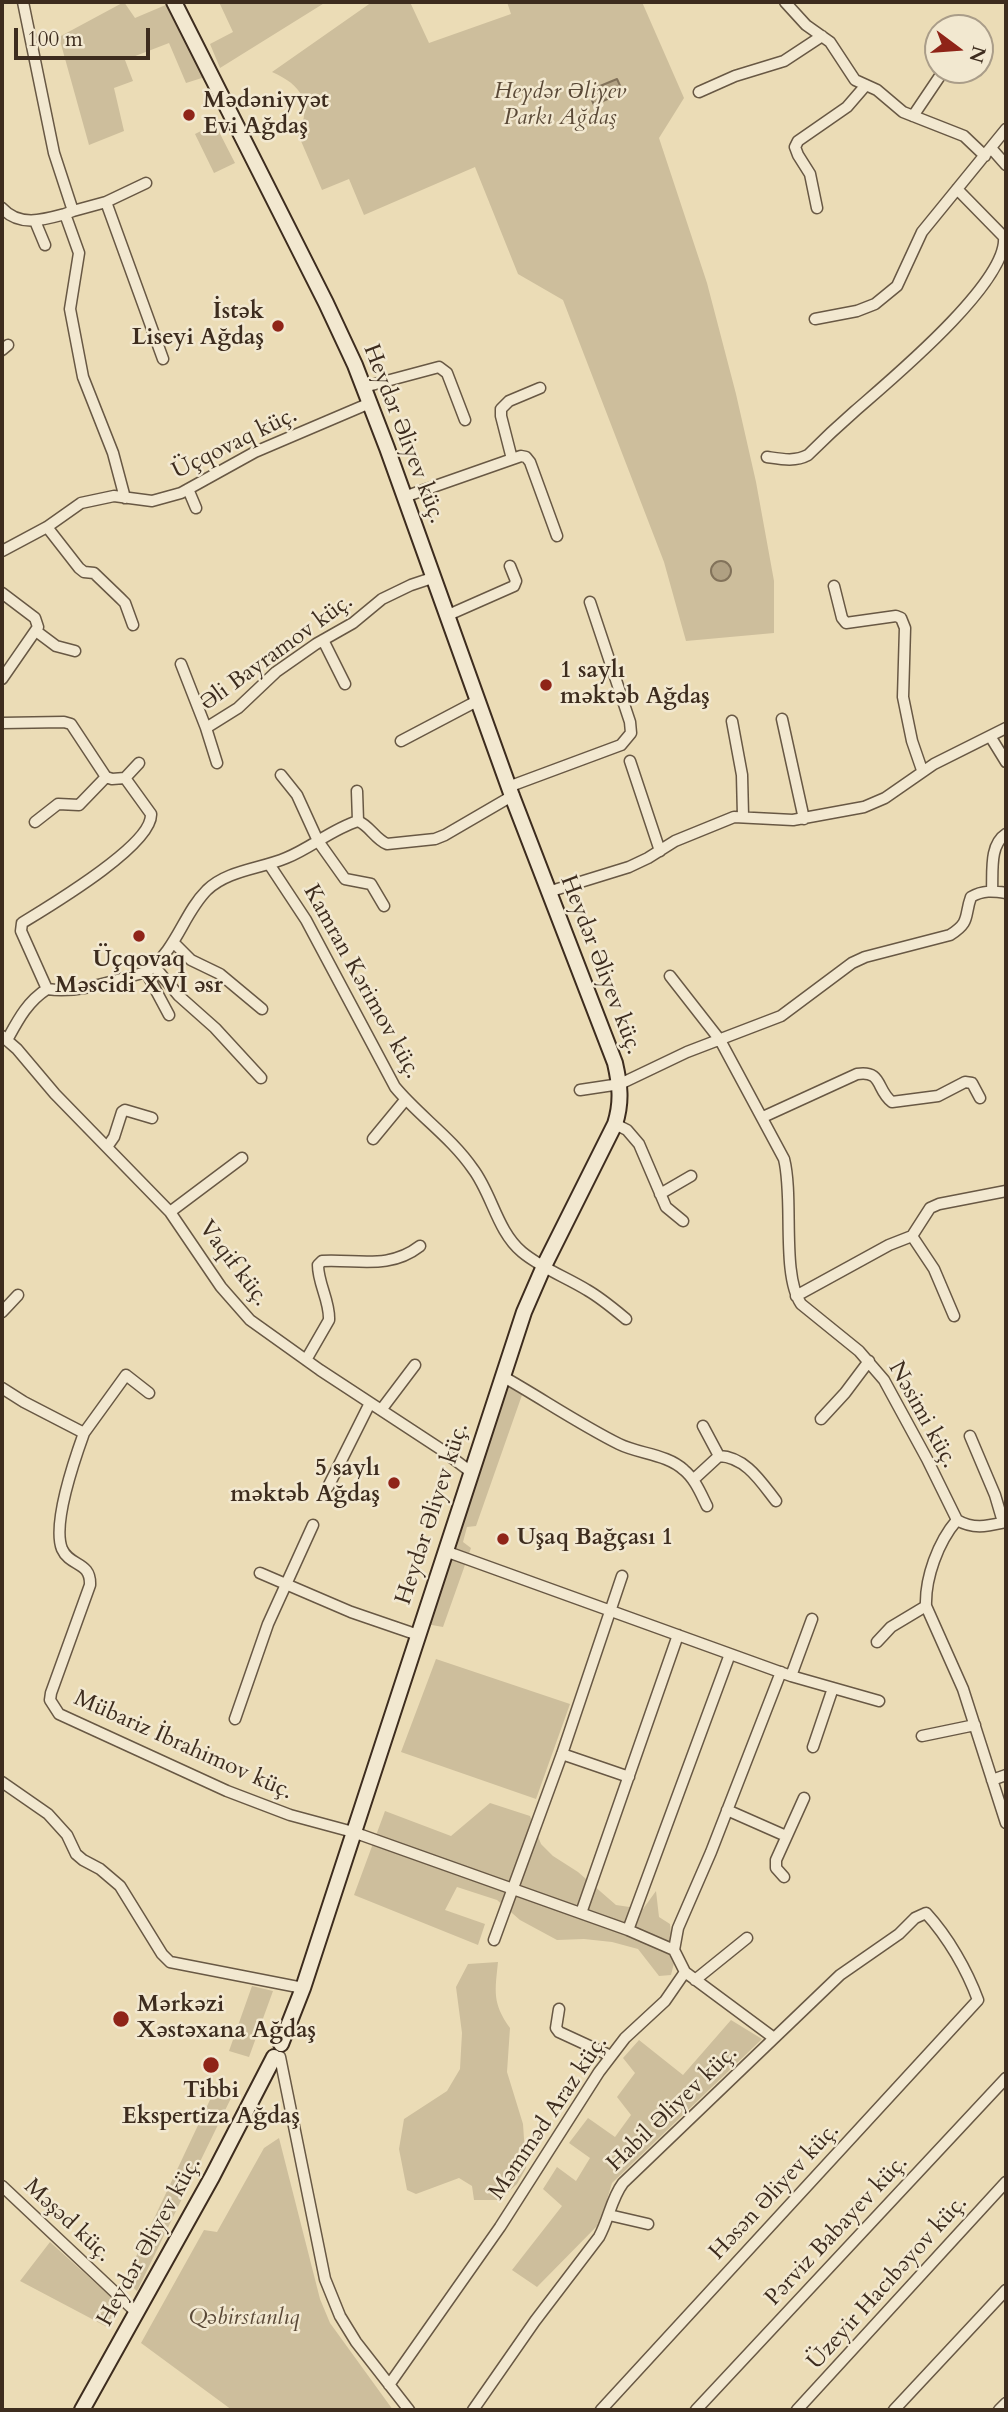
<!DOCTYPE html>
<html>
<head>
<meta charset="utf-8">
<style>
  body { margin:0 }
  #map { position:relative; width:1008px; height:2412px; overflow:hidden; background:#ebdcb6; font-family:Cardo,serif }
  canvas { display:block }
  .frame { position:absolute; inset:0; border:4px solid #3d2c1e; pointer-events:none }
  .north { position:absolute; left:924px; top:14px; width:70px; height:70px; box-sizing:border-box; background:#f2e8d0; border:2px solid #aa9d89; border-radius:50%; rotate:106deg; font-size:19px; font-weight:700; line-height:28px; text-align:center; color:#3d2c1e }
  .north::after { content:''; display:block; margin:auto; width:24px; height:32px; background:#8f2418; clip-path:polygon(50% 0,100% 100%,50% 72%,0 100%) }
  .scale { position:absolute; left:14px; top:28px; width:136px; height:32px; box-sizing:border-box; border:4px solid #3d2c1e; border-top:0; padding-left:9px; font-size:21px; line-height:24px; white-space:nowrap; color:#3d2c1e; -webkit-text-stroke:5px #f2e8d0; paint-order:stroke }
</style>
</head>
<body>
<div id="map">
<canvas width="1008" height="2412"></canvas>
<div class="frame"></div>
<div class="north">N</div>
<div class="scale">100 m</div>
</div>
<script>
const ctx = document.querySelector('canvas').getContext('2d');
ctx.lineJoin = 'round';
function paint(path, color) { ctx.fillStyle = color; ctx.fill(path, 'evenodd'); }
function stroke(path, color, width, dash) { ctx.strokeStyle = color; ctx.lineWidth = width; ctx.lineCap = dash ? 'butt' : 'round'; ctx.setLineDash(dash || []); ctx.stroke(path); }
function drawText(font, color, halo, rows, align = 'center') {
  ctx.font = font + ' Cardo,serif'; ctx.lineWidth = 5; ctx.setLineDash([]); ctx.textBaseline = 'middle'; ctx.strokeStyle = halo; ctx.fillStyle = color; for (const [text, x, y, turn = 0] of rows) {
    ctx.save(); ctx.translate(x, y); ctx.rotate((+turn || 0) * Math.PI / 180); ctx.textAlign = isNaN(turn) ? turn : align; if (halo) ctx.strokeText(text, 0, 0); ctx.fillText(text, 0, 0); ctx.restore();
  }
}
paint(new Path2D(`
  M 124,2 L 135,18 L 168,4 L 205,77 L 186,83 L 169,43 L 125,60 L 133,81 L 114,88 L 124,131 L 89,145 L 59,37 Z
  M 219,2 L 326,2 L 220,68 L 210,44 L 233,32 Z
  M 372,2 L 410,2 L 429,43 L 511,14 L 507,2 L 642,2 L 684,98 L 659,138 L 707,283 L 736,394 L 756,482 L 774,581 L 774,633 L 686,641 L 664,562 L 563,300 L 518,274 L 475,167 L 364,215 L 349,179 L 322,190 L 298,134 C 313,103 302,85 272,72 Z
  M 215,124 L 235,163 L 214,173 L 195,134 Z
  M 505,1384 L 522,1395 L 476,1526 L 467,1527 L 463,1542 L 471,1548 L 443,1627 L 426,1624 Z
  M 436,1659 L 570,1704 L 536,1799 L 401,1752 Z
  M 490,1803 L 530,1816 L 541,1844 L 553,1856 L 578,1872 L 616,1905 L 643,1909 L 656,1891 L 659,1917 L 670,1924 L 674,1963 L 671,1975 L 659,1976 L 638,1949 L 612,1942 L 584,1939 L 557,1940 L 520,1920 L 497,1900 L 457,1887 L 445,1910 L 485,1924 L 478,1945 L 354,1895 L 385,1811 L 451,1836 Z
  M 498,1962 C 495,1991 492,2003 510,2028 L 507,2072 L 523,2124 L 526,2168 L 517,2184 L 499,2200 L 474,2200 L 472,2186 L 459,2178 L 416,2194 L 407,2190 L 399,2149 L 404,2119 L 447,2091 L 460,2069 L 462,2033 L 456,1987 L 468,1964 Z
  M 252,1986 L 273,1991 L 249,2057 L 229,2051 Z
  M 731,2020 L 762,2039 L 612,2183 L 600,2223 L 537,2287 L 512,2270 L 562,2206 L 543,2189 L 557,2167 L 576,2181 L 590,2158 L 569,2143 L 588,2118 L 615,2137 L 631,2115 L 617,2097 L 635,2073 L 623,2058 L 639,2040 L 683,2075 Z
  M 217,2085 L 234,2092 L 137,2291 L 125,2280 Z
  M 279,2138 L 320,2299 L 330,2323 L 393,2410 L 232,2410 L 141,2343 L 204,2230 L 217,2232 L 264,2148 Z
  M 50,2242 L 122,2307 L 109,2328 L 20,2281 Z`), '#cdbe9c');
const water = new Path2D(`
  M 617,79 L 623,92 L 594,105 L 588,91 Z
  M711 571a10 10 0 1 1 20 0a10 10 0 1 1-20 0Z`);
paint(water, '#b0a082');
stroke(water, '#82725a', 2);
const minor = new Path2D(`
  M 23,2 L 54,153 L 73,211 L 65,214 L 79,253 L 70,309 L 83,377 L 113,453 L 125,498
  M 785,2 L 806,25 L 830,42 L 855,80 L 877,90 L 903,112 L 964,136 L 985,156
  M 960,28 L 964,22
  M 699,92 L 735,76 L 784,61 L 822,36
  M 913,116 L 944,70
  M 991,148 L 1006,165
  M 106,202 L 146,183
  M 2,208 C 19,227 43,220 65,214
  M 817,208 L 810,174 L 798,155 L 795,147 L 798,141 L 847,107 L 866,85
  M 73,211 L 106,202 L 163,359
  M 35,221 L 45,245
  M 815,319 L 857,311 L 875,304 L 897,286 L 922,232 L 1006,129
  M 2,350 L 8,345
  M 364,387 L 439,367 L 447,373 L 465,420
  M 767,457 C 781,459 795,462 808,455 C 823,440 839,425 855,411 C 888,382 1008,283 1004,237 L 957,189
  M 512,459 L 501,416 L 501,409 L 509,401 L 540,388
  M 188,489 L 196,508
  M 404,497 L 521,456 L 526,457 L 530,462 L 557,536
  M 47,527 L 79,568 L 84,572 L 94,573 L 120,598 L 125,603 L 133,625
  M 2,551 L 47,527 L 81,503 L 114,496 L 152,501 L 181,493 L 255,452 L 370,403
  M 834,586 L 842,618 L 846,623 L 896,616 L 901,618 L 905,628 L 903,697 L 912,741 L 922,770
  M 2,593 L 35,618 L 38,627 L 2,679
  M 446,616 L 514,586 L 516,581 L 510,566
  M 36,631 L 56,646 L 75,651
  M 323,640 L 345,684
  M 181,664 L 206,728 L 238,708 L 276,672 L 316,644 L 353,623 L 382,599 L 411,585 L 432,578
  M 782,719 L 804,819
  M 732,721 L 742,775 L 743,816
  M 2,723 L 64,722 L 71,724 L 106,777 L 112,779 L 125,778 L 151,814 C 153,845 48,907 22,923 L 21,931 L 47,989
  M 206,728 L 217,763
  M 990,736 L 1006,762
  M 401,741 L 477,701
  M 630,761 L 660,851
  M 281,775 L 297,795 L 318,841 L 345,879 L 371,884 L 384,906
  M 125,778 L 139,763
  M 508,787 L 621,745 L 631,733 L 630,722 L 590,602
  M 357,791 L 358,821
  M 35,822 L 58,804 L 79,805 L 106,777
  M 269,864 L 306,920 L 395,1087 C 419,1116 451,1137 473,1169 C 492,1194 497,1231 522,1252 C 541,1268 566,1277 587,1290 C 601,1298 614,1309 626,1319
  M 992,891 C 993,872 989,845 1006,834
  M 548,892 L 629,867 L 648,858 L 675,841 L 734,817 L 793,820 L 864,807 L 885,798 L 934,764 L 1006,728
  M 173,942 L 191,960 L 220,974 L 262,1009
  M 154,966 L 179,996 L 215,1028 L 261,1078
  M 146,972 L 169,1015
  M 670,976 L 720,1040 L 784,1159 C 794,1198 781,1274 801,1304 L 859,1351 L 884,1380 L 927,1459 L 957,1520
  M 2,1036 L 17,1049 L 55,1094 L 170,1212 L 221,1287 L 250,1320 L 320,1370 L 439,1448 L 471,1472
  M 7,1040 C 18,1020 27,1002 47,989 C 80,994 115,980 146,972 C 177,950 183,914 207,890 C 228,870 260,869 286,858 C 311,848 332,829 358,821 C 370,826 375,839 387,844 L 435,839 L 445,835 L 512,796
  M 580,1090 L 620,1084 L 687,1052 L 781,1016 L 852,963 L 865,957 L 950,935 C 971,922 964,916 971,897 C 983,890 993,891 1006,893
  M 763,1117 L 857,1074 C 883,1070 876,1090 892,1102 L 938,1096 L 965,1082 L 972,1083 L 980,1098
  M 615,1124 L 627,1130 L 639,1144 L 666,1207 L 683,1221
  M 373,1139 L 406,1099
  M 107,1147 L 114,1137 L 122,1112 L 125,1110 L 152,1118
  M 660,1194 L 691,1176
  M 170,1212 L 242,1158
  M 912,1236 L 934,1269 L 954,1316
  M 796,1296 L 889,1245 L 912,1236 L 930,1208 L 939,1204 L 1006,1191
  M 2,1312 L 18,1295
  M 306,1360 L 329,1320 C 330,1301 318,1284 318,1265 L 322,1261 C 358,1259 389,1270 420,1246
  M 502,1376 C 541,1398 579,1424 619,1444 C 639,1454 667,1454 684,1470 C 695,1479 701,1494 707,1506
  M 2,1388 L 24,1402 L 84,1433 C 75,1458 52,1524 62,1549 C 70,1567 91,1561 90,1585 L 51,1693 L 50,1700 L 59,1714 L 227,1791 L 290,1815 L 353,1832 L 628,1930 L 674,1950
  M 381,1410 L 415,1365
  M 821,1419 L 845,1393 L 869,1361
  M 703,1426 L 719,1456
  M 84,1433 L 126,1375 L 149,1393
  M 970,1436 L 995,1495 L 1003,1522
  M 693,1480 L 719,1456 C 746,1457 761,1482 776,1501
  M 328,1487 L 370,1403
  M 957,1520 C 938,1542 925,1578 926,1606 L 963,1689 L 1006,1823
  M 957,1520 C 974,1530 988,1526 1006,1522
  M 445,1551 L 791,1676 L 879,1701
  M 260,1573 L 351,1612 L 418,1635
  M 877,1642 L 891,1627 L 926,1606
  M 791,1676 L 812,1619
  M 235,1719 L 268,1624 L 313,1525
  M 922,1736 L 975,1725
  M 813,1747 L 833,1688
  M 562,1754 L 629,1777
  M 992,1780 L 1006,1775
  M 2,1782 L 48,1814 L 67,1835 L 76,1854 L 83,1860 L 100,1869 L 120,1886 L 162,1954 L 170,1962 L 303,1988
  M 727,1810 L 786,1836
  M 784,1877 L 776,1868 L 776,1860 L 804,1798
  M 581,1913 L 678,1635
  M 628,1930 L 730,1654
  M 494,1940 L 562,1754 L 622,1576
  M 685,1972 L 774,2038
  M 695,1980 L 747,1938
  M 559,2009 L 556,2028 L 559,2032 L 611,2056
  M 280,2057 L 325,2279 L 340,2316 L 356,2342 L 409,2410
  M 2,2186 L 137,2313
  M 609,2215 L 648,2224
  M 389,2385 L 500,2227 L 599,2072 L 625,2038 L 665,2001 L 685,1972 L 674,1950 L 678,1928 L 711,1852 L 781,1672
  M 473,2410 L 535,2321 L 599,2237 C 609,2219 611,2199 623,2183 L 840,1975 L 899,1934 L 915,1918 L 926,1913 C 948,1937 967,1970 978,2000 L 601,2410
  M 696,2410 L 1006,2078
  M 797,2410 L 1006,2182
  M 894,2410 L 1006,2290
  M 999,2410 L 1006,2403`);
const secondary = new Path2D(`
  M 174,2 L 326,303 L 355,365 L 387,448 L 512,796 L 615,1063 C 620,1085 622,1102 615,1124 L 544,1266 L 524,1312 L 303,1988 L 281,2044
  M 82,2410 L 212,2177 L 274,2057`);
stroke(minor, '#685844', 13);
stroke(secondary, '#3d2c1e', 18);
stroke(minor, '#f2e8d0', 10);
stroke(secondary, '#f2e8d0', 14);
for (const [x, y, r, color] of [
  [189,115,7,"#8f2418"],
  [278,326,7,"#8f2418"],
  [546,685,7,"#8f2418"],
  [139,936,7,"#8f2418"],
  [394,1483,7,"#8f2418"],
  [503,1539,7,"#8f2418"],
  [121,2019,9,"#8f2418"],
  [211,2065,9,"#8f2418"]
]) { const dot = new Path2D(); dot.arc(x, y, r, 0, 2 * Math.PI); ctx.fillStyle = color; ctx.fill(dot); stroke(dot, '#f2e8d0', 2.5); }
drawText('italic 23px', '#5a4937', '#f2e8d0', [
  ["Heydər Əliyev",560,93],
  ["Parkı Ağdaş",560,119],
  ["Qəbirstanlıq",244,2319]
]);
drawText('bold 23px', '#3d2c1e', '#f2e8d0', [
  ["Mədəniyyət",203,102],
  ["Evi Ağdaş",203,128],
  ["İstək",264,313,"right"],
  ["Liseyi Ağdaş",264,339,"right"],
  ["1 saylı",560,672],
  ["məktəb Ağdaş",560,698],
  ["Üçqovaq",139,961,"center"],
  ["Məscidi XVI əsr",139,987,"center"],
  ["5 saylı",380,1470,"right"],
  ["məktəb Ağdaş",380,1496,"right"],
  ["Uşaq Bağçası 1",517,1539],
  ["Mərkəzi",137,2006],
  ["Xəstəxana Ağdaş",137,2032],
  ["Tibbi",211,2092,"center"],
  ["Ekspertiza Ağdaş",211,2118,"center"]
], 'left');
drawText('23px', '#3d2c1e', '#f2e8d0', [
  ["Heydər Əliyev küç.",403,434,69],
  ["Üçqovaq küç.",235,444,-26],
  ["Əli Bayramov küç.",277,653,-36],
  ["Heydər Əliyev küç.",600,965,69],
  ["Kamran Kərimov küç.",361,982,61],
  ["Vaqif küç.",233,1264,53],
  ["Nəsimi küç.",922,1415,61],
  ["Heydər Əliyev küç.",433,1514,-72],
  ["Mübariz İbrahimov küç.",183,1746,24],
  ["Habil Əliyev küç.",673,2109,-44],
  ["Məmməd Araz küç.",549,2118,-56],
  ["Həsən Əliyev küç.",775,2192,-47],
  ["Məşəd küç.",67,2221,43],
  ["Pərviz Babayev küç.",837,2231,-47],
  ["Heydər Əliyev küç.",150,2242,-61],
  ["Üzeyir Hacıbəyov küç.",888,2283,-48]
]);
</script>
</body>
</html>
